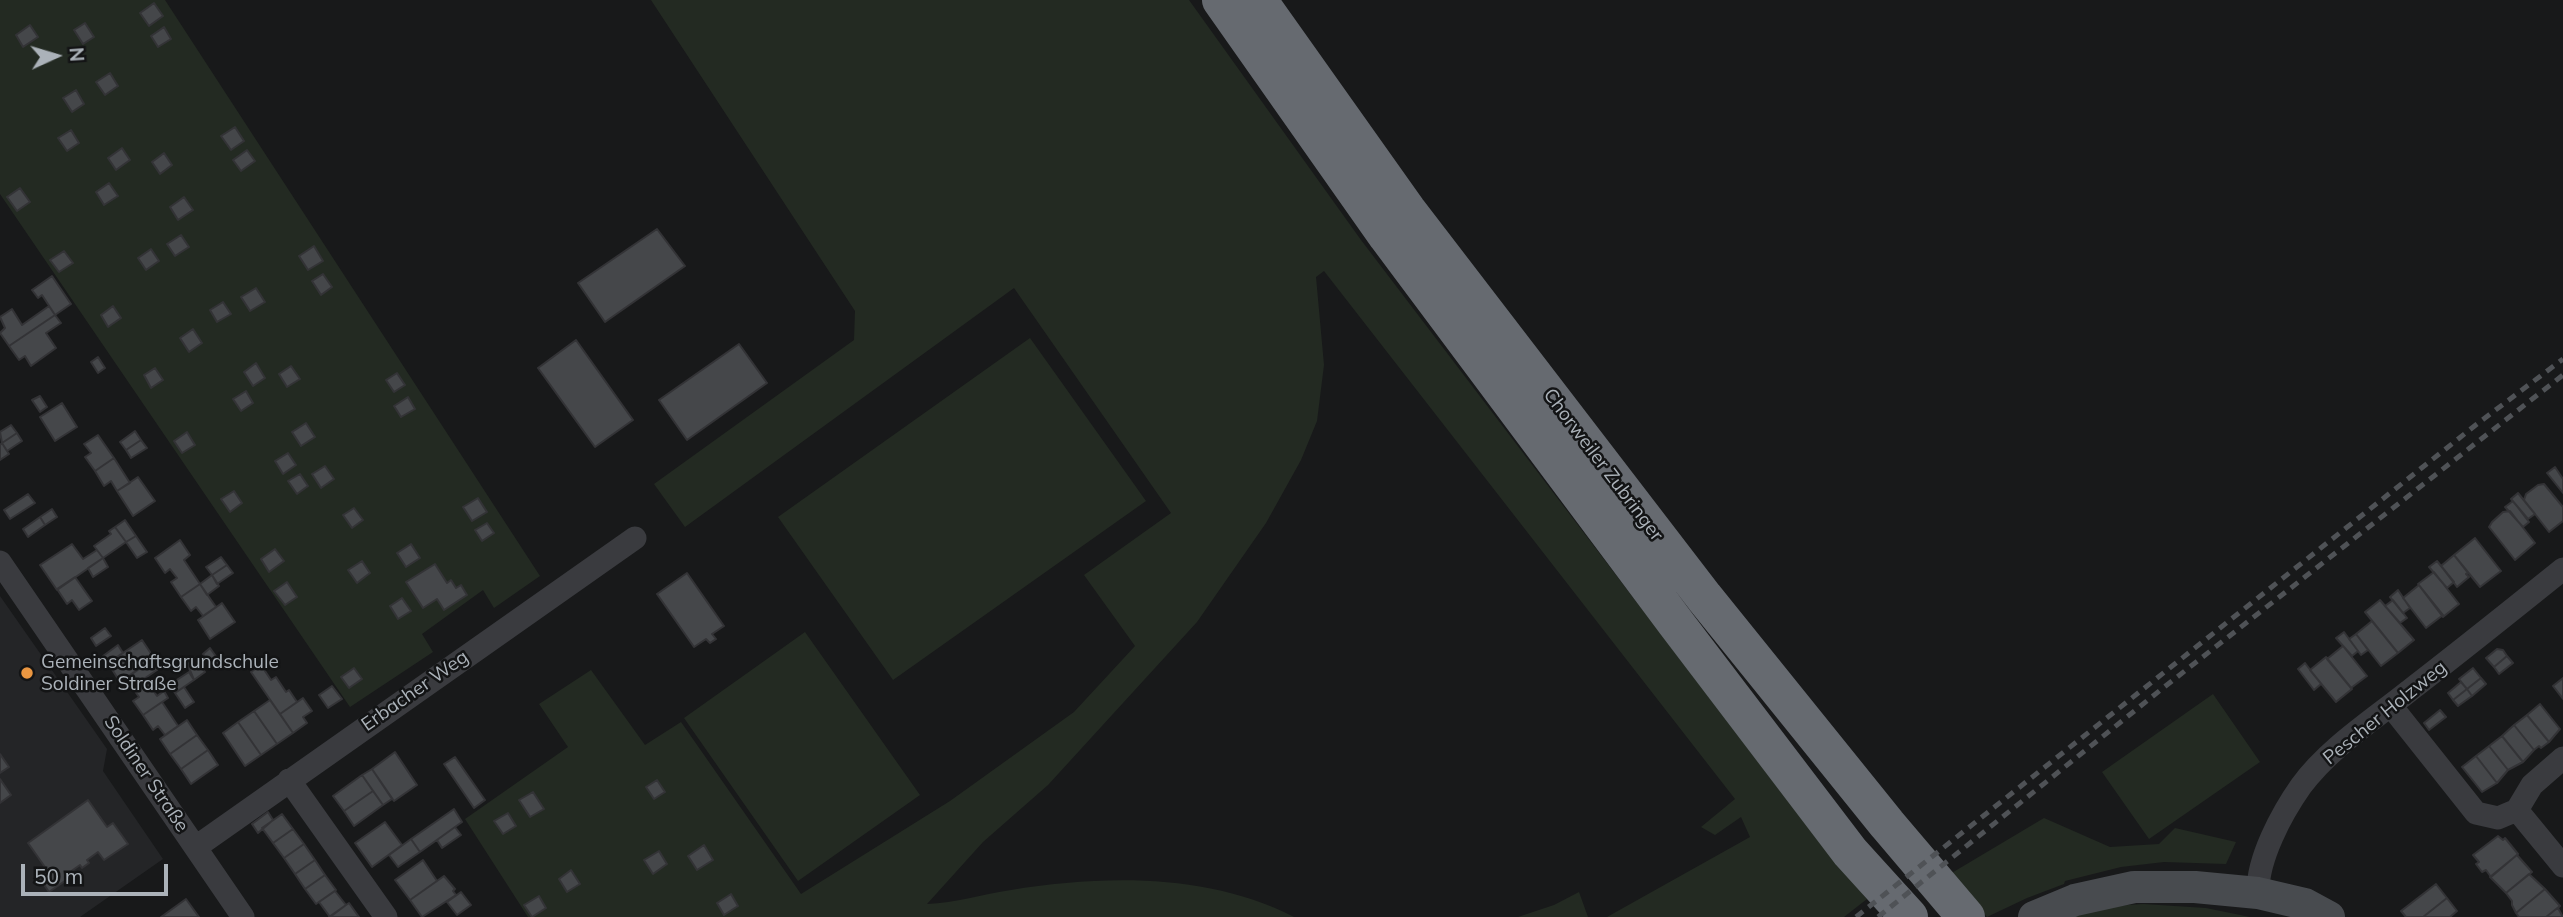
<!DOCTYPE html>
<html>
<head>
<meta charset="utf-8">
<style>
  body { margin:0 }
  #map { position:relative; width:2563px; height:917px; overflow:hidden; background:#18191a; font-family:Mulish,sans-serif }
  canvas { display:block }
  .north { position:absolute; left:21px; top:21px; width:70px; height:70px; -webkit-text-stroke:5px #131415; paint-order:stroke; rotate:86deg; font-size:19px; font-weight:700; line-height:28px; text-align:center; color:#abb2b9 }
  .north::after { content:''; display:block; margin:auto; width:24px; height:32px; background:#abb2b9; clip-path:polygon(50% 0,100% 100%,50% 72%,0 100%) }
  .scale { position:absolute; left:21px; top:864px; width:147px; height:32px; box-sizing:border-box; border:4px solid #abb2b9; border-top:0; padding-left:9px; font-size:21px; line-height:24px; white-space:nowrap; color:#abb2b9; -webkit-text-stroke:5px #131415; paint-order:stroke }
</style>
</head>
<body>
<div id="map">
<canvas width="2563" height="917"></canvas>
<div class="north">N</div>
<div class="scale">50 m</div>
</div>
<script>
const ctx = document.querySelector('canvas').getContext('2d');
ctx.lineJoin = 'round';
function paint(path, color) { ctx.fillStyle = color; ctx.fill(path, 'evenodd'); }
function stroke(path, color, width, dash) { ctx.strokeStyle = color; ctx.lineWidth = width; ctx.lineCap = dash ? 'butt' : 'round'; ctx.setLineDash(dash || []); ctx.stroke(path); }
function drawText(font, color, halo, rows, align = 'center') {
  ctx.font = font + ' Mulish,sans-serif'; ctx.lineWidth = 5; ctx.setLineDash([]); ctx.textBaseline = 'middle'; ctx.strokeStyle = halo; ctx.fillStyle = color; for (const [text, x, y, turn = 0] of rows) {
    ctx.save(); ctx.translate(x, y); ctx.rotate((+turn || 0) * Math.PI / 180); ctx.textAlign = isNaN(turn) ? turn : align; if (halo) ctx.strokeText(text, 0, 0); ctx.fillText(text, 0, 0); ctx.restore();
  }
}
paint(new Path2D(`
  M 0,596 L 107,749 L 103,771 L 163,859 L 80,917 L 0,917 Z`), '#242527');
paint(new Path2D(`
  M 0,0 L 165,0 L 540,576 L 494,608 L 483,590 L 422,634 L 433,652 L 350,707 L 0,194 Z
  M 651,0 L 1189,0 L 1361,240 L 1823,847 L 1867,899 L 1844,917 L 1607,917 L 1750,837 L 1741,817 L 1715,835 L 1701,827 L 1735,799 L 1324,271 L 1316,277 L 1324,365 L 1317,421 L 1301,460 L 1266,523 L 1197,622 L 1048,785 L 983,842 L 927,904 C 955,903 983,894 1011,890 C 1104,875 1208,873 1294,917 L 528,917 L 465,819 L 568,747 L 539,704 L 591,670 L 645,745 L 681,722 L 801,894 L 950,801 L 1074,712 L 1135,646 L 1084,575 L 1171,513 L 1014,288 L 685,527 L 654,484 L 854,340 L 855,311 Z
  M 1030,338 L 1146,501 L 893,680 L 778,517 Z
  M 805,632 L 920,795 L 798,881 L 684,718 Z
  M 2213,694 L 2260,762 L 2149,839 L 2102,772 Z
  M 2044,818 L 2110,847 L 2159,844 L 2175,828 L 2236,842 L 2226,864 L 2164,862 L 2121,867 L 2065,881 L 2064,884 L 2027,898 L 1987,917 L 1950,874 Z
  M 1579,892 L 1588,917 L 1518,917 L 1554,905 Z
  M 2143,904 L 2206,908 L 2250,917 L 2061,917 L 2098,907 Z`), '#232a22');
const building = new Path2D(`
  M 154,3 L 163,16 L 149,26 L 140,13 Z
  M 85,23 L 94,37 L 83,44 L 74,30 Z
  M 30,25 L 38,37 L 23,47 L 16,35 Z
  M 164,27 L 171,39 L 158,47 L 151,36 Z
  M 110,73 L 118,86 L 105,95 L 96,82 Z
  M 76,90 L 84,104 L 72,112 L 63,98 Z
  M 235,127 L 244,141 L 231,150 L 221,136 Z
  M 71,130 L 79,143 L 67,151 L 58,138 Z
  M 122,148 L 130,160 L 116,170 L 108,158 Z
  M 247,150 L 255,161 L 241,171 L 233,160 Z
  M 164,153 L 172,165 L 160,174 L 152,162 Z
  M 109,183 L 118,196 L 104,205 L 96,192 Z
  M 20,188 L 30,202 L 17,211 L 7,197 Z
  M 184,197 L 193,210 L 178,220 L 170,207 Z
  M 657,229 L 685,266 L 605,322 L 578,283 Z
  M 181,235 L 189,247 L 175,256 L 167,244 Z
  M 314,246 L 323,261 L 308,270 L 299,256 Z
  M 151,249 L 159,261 L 146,270 L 138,258 Z
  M 64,251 L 73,263 L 59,272 L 50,260 Z
  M 323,274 L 332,287 L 321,295 L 312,281 Z
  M 52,276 L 71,304 L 55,315 L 42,295 L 38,298 L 32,290 Z
  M 256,288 L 265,302 L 250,311 L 241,297 Z
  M 223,302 L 231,314 L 217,322 L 210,310 Z
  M 49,306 L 55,315 L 9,346 L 0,333 L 5,328 L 0,317 L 12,309 L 22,325 Z
  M 113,306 L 121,318 L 108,327 L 101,315 Z
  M 55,315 L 61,323 L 46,333 L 56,348 L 31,366 L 25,356 L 19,360 L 9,346 Z
  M 193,329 L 202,343 L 189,352 L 180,338 Z
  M 576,340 L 633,420 L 595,447 L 538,368 Z
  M 739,344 L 767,383 L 687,440 L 659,400 Z
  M 98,357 L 105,368 L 98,373 L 91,362 Z
  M 256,363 L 265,378 L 253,386 L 244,372 Z
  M 291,366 L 300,379 L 287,387 L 279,374 Z
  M 155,368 L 163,380 L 151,388 L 144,375 Z
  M 397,373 L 405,385 L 394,392 L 386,380 Z
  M 246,391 L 253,403 L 241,411 L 233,399 Z
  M 40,396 L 47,407 L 40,412 L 32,400 Z
  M 408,397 L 415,409 L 401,417 L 394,406 Z
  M 62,403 L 77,427 L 55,441 L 40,417 Z
  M 306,423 L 315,437 L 301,446 L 292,432 Z
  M 11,425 L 17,433 L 2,443 L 0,432 Z
  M 135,431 L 141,440 L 126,450 L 120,442 Z
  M 187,432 L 195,445 L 182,453 L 174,441 Z
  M 17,433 L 22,441 L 7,451 L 2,443 Z
  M 98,435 L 114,458 L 95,471 L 85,457 L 91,453 L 84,444 Z
  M 141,440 L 147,448 L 131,458 L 126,450 Z
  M 2,443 L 9,454 L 0,460 L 0,445 Z
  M 288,453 L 296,465 L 283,474 L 275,461 Z
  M 114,458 L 130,483 L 117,491 L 111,481 L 104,486 L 95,471 Z
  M 325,466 L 334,479 L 321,488 L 312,474 Z
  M 2555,467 L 2563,479 L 2563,493 L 2547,473 Z
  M 300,474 L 308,486 L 297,494 L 288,481 Z
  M 138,477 L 155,501 L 133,516 L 117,491 Z
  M 2544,484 L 2563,507 L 2563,521 L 2549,532 L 2524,500 L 2526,494 L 2538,485 Z
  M 234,491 L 242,503 L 230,512 L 221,499 Z
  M 2518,493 L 2535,514 L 2528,519 L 2511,499 Z
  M 28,494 L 35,503 L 10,519 L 4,510 Z
  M 478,498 L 487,512 L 472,521 L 463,507 Z
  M 2513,501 L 2529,522 L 2523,527 L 2505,507 Z
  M 354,508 L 363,520 L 352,528 L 343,515 Z
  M 52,509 L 57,517 L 45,525 L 40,517 Z
  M 2510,511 L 2535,543 L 2515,560 L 2489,527 L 2492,522 L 2503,512 Z
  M 40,517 L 45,525 L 28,537 L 23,529 Z
  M 125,520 L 136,536 L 126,542 L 115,527 Z
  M 487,523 L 494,533 L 482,541 L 475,530 Z
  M 115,527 L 126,542 L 103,558 L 94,546 L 111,534 L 109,531 Z
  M 136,536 L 147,552 L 137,558 L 126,542 Z
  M 2475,538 L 2501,571 L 2480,587 L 2454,555 Z
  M 180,540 L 190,555 L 184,560 L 200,584 L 181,597 L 171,582 L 177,578 L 170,569 L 165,573 L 155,558 Z
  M 72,544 L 83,559 L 97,550 L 103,558 L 57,590 L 40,565 Z
  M 411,544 L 420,558 L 406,567 L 397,553 Z
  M 275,549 L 284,561 L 269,572 L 261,559 Z
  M 2454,555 L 2468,573 L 2466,574 L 2469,577 L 2457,587 L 2441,566 Z
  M 221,557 L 227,565 L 212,575 L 206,567 Z
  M 103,558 L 108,567 L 93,577 L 88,568 Z
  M 362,561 L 370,573 L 357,583 L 348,570 Z
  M 2437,561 L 2454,582 L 2447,588 L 2429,567 Z
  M 435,564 L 447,583 L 451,580 L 456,588 L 461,585 L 467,595 L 444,610 L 437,599 L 423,608 L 406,582 Z
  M 227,565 L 233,573 L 217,584 L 212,575 Z
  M 2434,572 L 2459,604 L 2443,617 L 2418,584 Z
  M 687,573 L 724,626 L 712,634 L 716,639 L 710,643 L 706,639 L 694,647 L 657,594 Z
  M 212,575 L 219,586 L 207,595 L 200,584 Z
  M 75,577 L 92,601 L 79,610 L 72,600 L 67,604 L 57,589 Z
  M 287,582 L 297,597 L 285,605 L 274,591 Z
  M 200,584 L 216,607 L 203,616 L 196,607 L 191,611 L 181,597 Z
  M 2419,585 L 2443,615 L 2426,628 L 2403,598 Z
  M 2398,590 L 2410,608 L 2403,613 L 2390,597 Z
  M 402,598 L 411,611 L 398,619 L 390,606 Z
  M 2380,600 L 2414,640 L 2398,653 L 2365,612 Z
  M 2393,600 L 2407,618 L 2400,623 L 2385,606 Z
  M 222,603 L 235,622 L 210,639 L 198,620 Z
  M 2372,621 L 2398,653 L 2381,666 L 2356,634 Z
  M 105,628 L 111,636 L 96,646 L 91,638 Z
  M 2344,632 L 2358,651 L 2352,656 L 2336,638 Z
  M 2356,634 L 2368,650 L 2361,655 L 2349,639 Z
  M 142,640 L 154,658 L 120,682 L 108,663 Z
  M 118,645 L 123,653 L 108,663 L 103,656 Z
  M 2343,646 L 2367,676 L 2351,688 L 2327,659 Z
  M 210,648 L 220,662 L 212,667 L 203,654 Z
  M 2497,649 L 2503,650 L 2507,656 L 2494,667 L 2486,658 Z
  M 2507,656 L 2513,663 L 2499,674 L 2494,667 Z
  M 194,657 L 205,672 L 194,680 L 187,663 Z
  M 2326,657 L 2352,689 L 2336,702 L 2310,670 Z
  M 151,661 L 157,670 L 132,687 L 126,678 Z
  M 2305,663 L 2321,684 L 2314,690 L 2298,669 Z
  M 261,665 L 271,680 L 276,677 L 286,692 L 289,690 L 297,702 L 280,714 L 251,672 Z
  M 354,668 L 362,679 L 349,688 L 341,677 Z
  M 2473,668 L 2481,678 L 2467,689 L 2459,679 Z
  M 189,672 L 194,680 L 175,693 L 169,685 Z
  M 145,678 L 157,696 L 164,691 L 168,698 L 143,715 L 133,701 L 139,697 L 132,687 Z
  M 2481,678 L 2486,684 L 2472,696 L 2467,689 Z
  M 2563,678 L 2563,699 L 2553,686 Z
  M 2461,682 L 2467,689 L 2453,700 L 2448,693 Z
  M 332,686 L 342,699 L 328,708 L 319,695 Z
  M 184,687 L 194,702 L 185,708 L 175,693 Z
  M 2467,689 L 2472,696 L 2458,706 L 2453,700 Z
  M 303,698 L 312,711 L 303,717 L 307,723 L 293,733 L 280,714 Z
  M 270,700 L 293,733 L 277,744 L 254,711 Z
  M 162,702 L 178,726 L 165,735 L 158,726 L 153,730 L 143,715 Z
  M 2540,704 L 2560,729 L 2549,742 L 2527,715 Z
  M 2440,710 L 2446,717 L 2429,730 L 2424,723 Z
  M 254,711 L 277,744 L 261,755 L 238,722 Z
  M 2527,715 L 2549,742 L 2541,748 L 2539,746 L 2534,750 L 2514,725 Z
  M 187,720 L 197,735 L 170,754 L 160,739 Z
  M 238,722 L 261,755 L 245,766 L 223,733 Z
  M 2514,725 L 2534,750 L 2523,762 L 2502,736 Z
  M 197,735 L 208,750 L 181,769 L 170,754 Z
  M 2502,736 L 2523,762 L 2508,770 L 2489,746 Z
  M 2489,746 L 2508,770 L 2497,783 L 2476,756 Z
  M 208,750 L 218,765 L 191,784 L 181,769 Z
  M 395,752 L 417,785 L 394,801 L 372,769 Z
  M 0,754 L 9,767 L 0,773 Z
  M 2476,756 L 2497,783 L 2482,792 L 2462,767 Z
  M 455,757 L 485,800 L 474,808 L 444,764 Z
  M 372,769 L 392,799 L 383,805 L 362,775 Z
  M 362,775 L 373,791 L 344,811 L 333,796 Z
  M 0,779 L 11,795 L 0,803 Z
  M 657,780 L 665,792 L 654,799 L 646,787 Z
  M 373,791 L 383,805 L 354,826 L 344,811 Z
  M 533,792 L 544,809 L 530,817 L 519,800 Z
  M 88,800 L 107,827 L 113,823 L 128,844 L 104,860 L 98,852 L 87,860 L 89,863 L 82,868 L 80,865 L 70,872 L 72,876 L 49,892 L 38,876 L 47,870 L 28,843 Z
  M 454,809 L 462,822 L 420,852 L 411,839 Z
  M 268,812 L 273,820 L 258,833 L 252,824 Z
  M 508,813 L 516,826 L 503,834 L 494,821 Z
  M 282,814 L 293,829 L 273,843 L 262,828 Z
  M 385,822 L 402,845 L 372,867 L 355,843 Z
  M 455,827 L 461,835 L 442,848 L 437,840 Z
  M 293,829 L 304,844 L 284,858 L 273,843 Z
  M 2498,836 L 2503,840 L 2505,838 L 2518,854 L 2491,877 L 2486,870 L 2482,872 L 2476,864 L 2479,862 L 2473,855 Z
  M 411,839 L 420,852 L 398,867 L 389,855 Z
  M 304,844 L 315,860 L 295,874 L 284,858 Z
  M 704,845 L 713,860 L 697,870 L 688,856 Z
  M 659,851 L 667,864 L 653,874 L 644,860 Z
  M 2517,855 L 2532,872 L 2506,893 L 2490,877 Z
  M 315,860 L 325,875 L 305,889 L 295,874 Z
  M 423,860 L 437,881 L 410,900 L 395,880 Z
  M 571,870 L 580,884 L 567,892 L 559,879 Z
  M 2529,874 L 2545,889 L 2516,913 L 2512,905 L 2512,901 L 2506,893 Z
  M 325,875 L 336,890 L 316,904 L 305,889 Z
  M 444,876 L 455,889 L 453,891 L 456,895 L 422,917 L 410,900 Z
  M 2436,884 L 2447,898 L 2423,917 L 2406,917 L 2401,911 Z
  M 2545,889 L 2560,906 L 2546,917 L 2519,917 L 2516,913 Z
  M 335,891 L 346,905 L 330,917 L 319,902 Z
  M 461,892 L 471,905 L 457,915 L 447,902 Z
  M 731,894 L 738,906 L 724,915 L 717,903 Z
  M 539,896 L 546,908 L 532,917 L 524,905 Z
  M 2447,898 L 2457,911 L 2450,917 L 2423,917 Z
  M 186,899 L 199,917 L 161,917 Z
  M 349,903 L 359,917 L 329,917 L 346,905 Z
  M 2560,906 L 2558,908 L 2563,917 L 2546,917 Z`);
paint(building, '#45474a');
stroke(building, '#333336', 2);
stroke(new Path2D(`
  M 0,562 L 243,917
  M 2391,706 L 2476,813 L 2498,818 L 2517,810 L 2563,866
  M 289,780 L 386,917
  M 2517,810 L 2532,785 L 2563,758
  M 196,847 L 635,538
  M 2258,893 C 2257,859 2282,813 2301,786 C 2329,748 2373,720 2409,691 C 2461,651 2512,610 2563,569`), '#3a3b3f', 23);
stroke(new Path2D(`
  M 2034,917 L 2075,900 L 2134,887 L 2195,887 L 2258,893 L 2305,904 L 2329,917`), '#484b4f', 32);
stroke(new Path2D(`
  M 1221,0 L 1387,236 L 1675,622 L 1850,852 L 1909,917
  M 1258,0 L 1407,210 L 1704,597 L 1887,824 L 1966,917`), '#666a70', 38);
stroke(new Path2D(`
  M 1856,917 L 2477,424 L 2563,359
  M 1878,917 L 2163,688 L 2563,375`), '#4f5256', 5, [9, 7]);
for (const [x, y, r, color] of [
  [27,673,7,"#ea9641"]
]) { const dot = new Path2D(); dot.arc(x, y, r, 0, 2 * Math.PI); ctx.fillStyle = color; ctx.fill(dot); stroke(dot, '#131415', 2.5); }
drawText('19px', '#abb2b9', '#131415', [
  ["Chorweiler Zubringer",1603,465,53],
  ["Erbacher Weg",415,691,-35],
  ["Pescher Holzweg",2385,713,-39],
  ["Soldiner Straße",146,774,56]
]);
drawText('19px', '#abb2b9', '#131415', [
  ["Gemeinschaftsgrundschule",41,662],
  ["Soldiner Straße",41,684]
], 'left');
</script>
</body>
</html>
